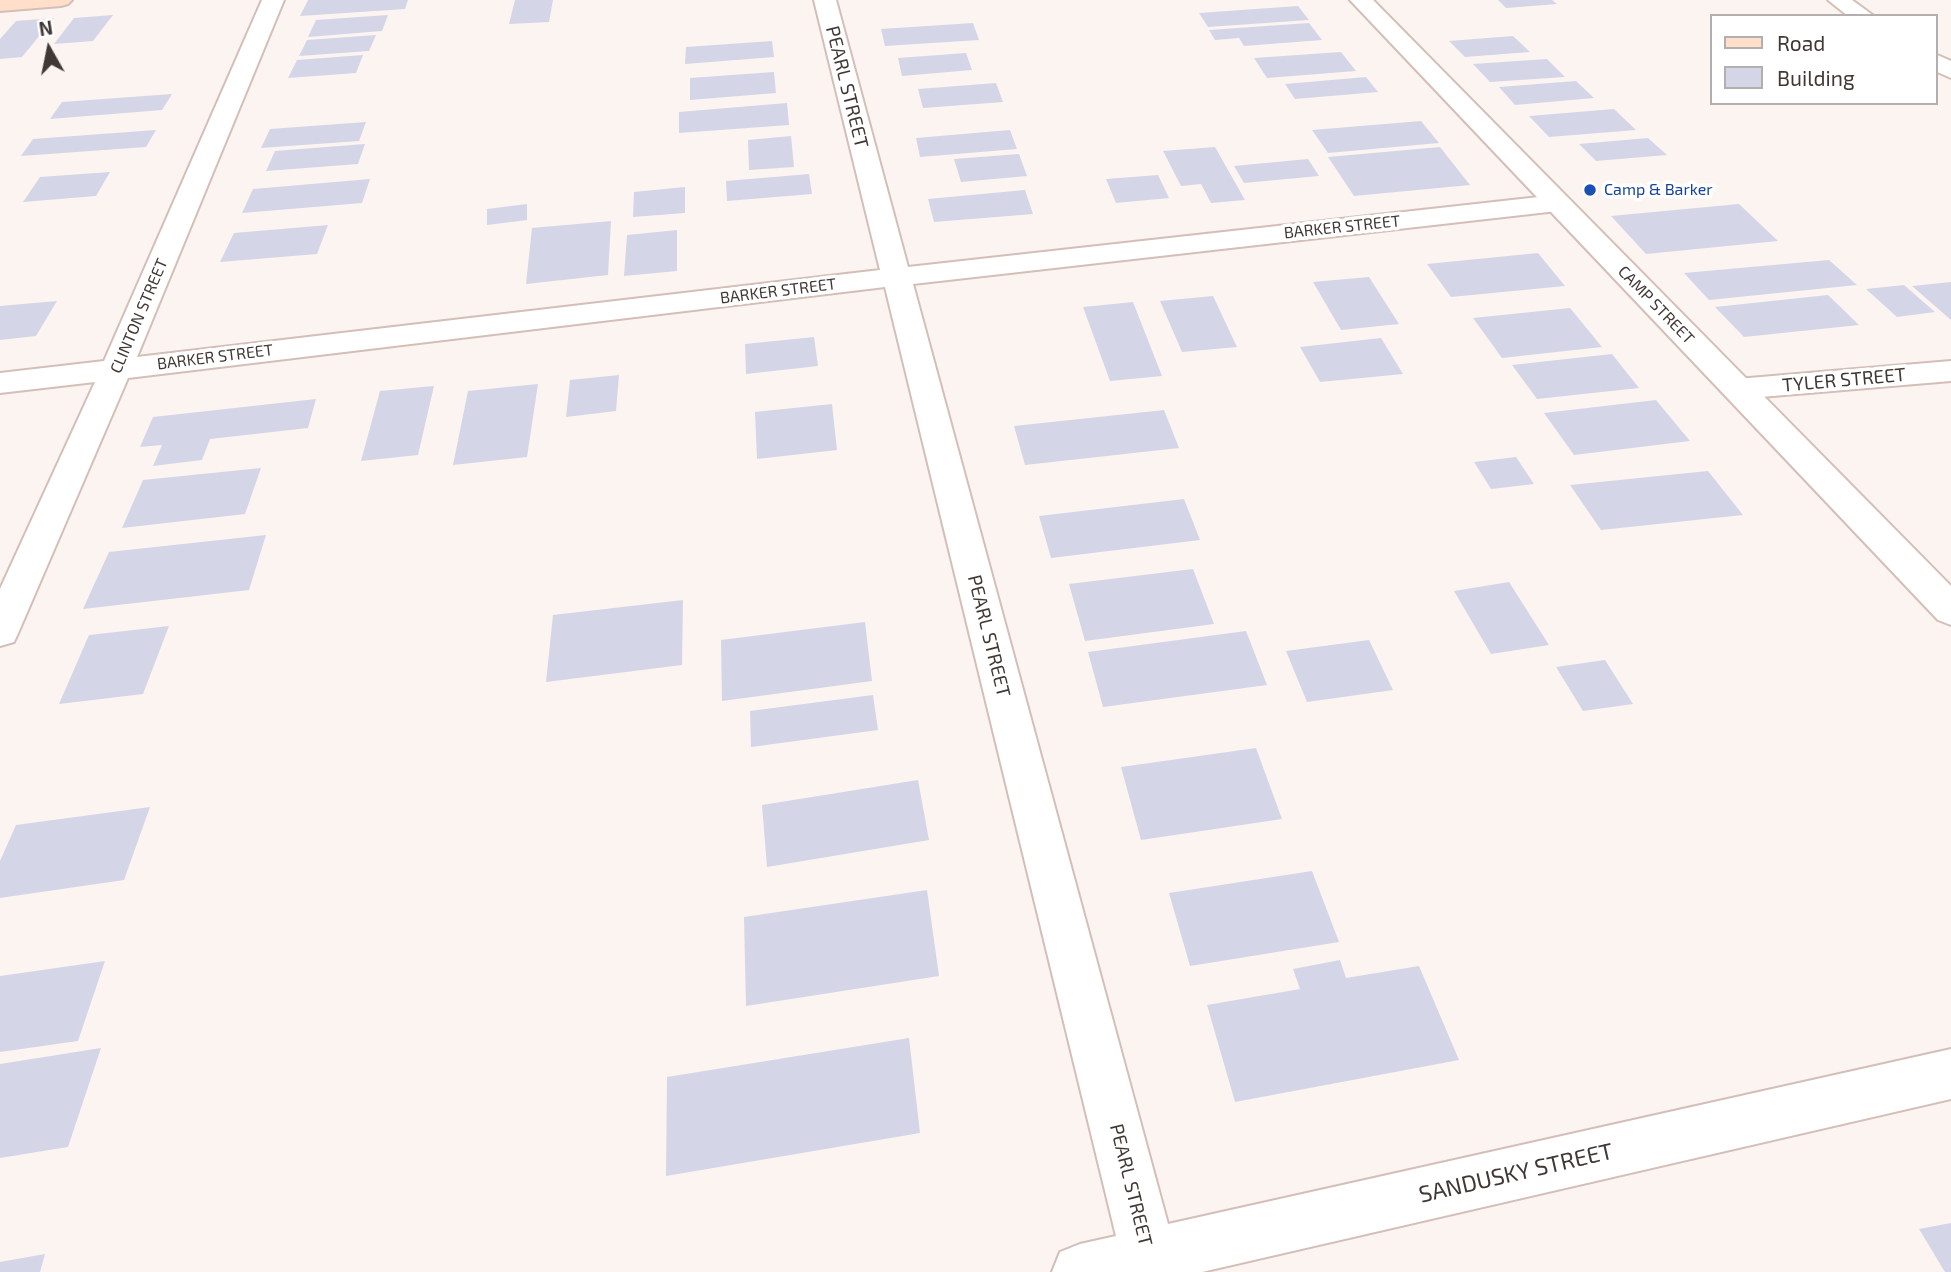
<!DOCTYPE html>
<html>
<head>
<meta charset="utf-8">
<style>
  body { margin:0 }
  #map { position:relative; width:1951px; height:1272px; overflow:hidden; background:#fcf4f1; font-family:"Exo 2",sans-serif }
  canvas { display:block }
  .legend { position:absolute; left:1710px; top:14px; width:228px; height:91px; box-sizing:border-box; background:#fff; border:2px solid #b3afae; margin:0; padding:9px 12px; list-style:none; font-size:21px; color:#403835 }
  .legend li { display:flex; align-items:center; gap:14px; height:35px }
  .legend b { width:35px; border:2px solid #b3afae }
  .north { position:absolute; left:14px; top:14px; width:70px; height:70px; -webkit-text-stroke:5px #fff; paint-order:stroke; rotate:351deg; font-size:19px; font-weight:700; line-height:28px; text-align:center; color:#403835 }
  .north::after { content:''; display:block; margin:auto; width:24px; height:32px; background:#403835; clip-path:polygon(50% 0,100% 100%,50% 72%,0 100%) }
</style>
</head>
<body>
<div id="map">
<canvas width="1951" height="1272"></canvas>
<ul class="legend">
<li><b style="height:9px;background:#ffdfc9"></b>Road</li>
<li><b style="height:19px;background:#d4d5e7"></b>Building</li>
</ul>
<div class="north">N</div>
</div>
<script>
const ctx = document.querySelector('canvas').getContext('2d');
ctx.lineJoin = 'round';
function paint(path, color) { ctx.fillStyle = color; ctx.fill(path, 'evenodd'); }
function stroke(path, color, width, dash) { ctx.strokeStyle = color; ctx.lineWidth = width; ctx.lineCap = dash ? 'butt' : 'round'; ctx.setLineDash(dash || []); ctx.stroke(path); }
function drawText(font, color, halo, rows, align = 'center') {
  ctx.font = font + ' "Exo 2",sans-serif'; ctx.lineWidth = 7; ctx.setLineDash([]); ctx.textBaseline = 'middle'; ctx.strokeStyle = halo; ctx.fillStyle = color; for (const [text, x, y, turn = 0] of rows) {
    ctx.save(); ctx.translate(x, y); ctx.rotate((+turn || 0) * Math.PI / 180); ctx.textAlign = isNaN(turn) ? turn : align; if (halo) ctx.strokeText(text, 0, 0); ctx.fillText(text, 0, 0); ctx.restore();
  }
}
paint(new Path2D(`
  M 308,0 L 408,0 L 405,9 L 300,16 Z
  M 515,0 L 553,0 L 549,22 L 509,24 Z
  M 1498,0 L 1552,0 L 1557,4 L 1506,8 Z
  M 1298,6 L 1309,20 L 1208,27 L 1199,13 Z
  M 113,15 L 93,41 L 54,44 L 74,18 Z
  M 388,15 L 382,31 L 308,37 L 316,20 Z
  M 54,18 L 22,57 L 0,59 L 0,39 L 16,21 Z
  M 973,23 L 979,40 L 885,46 L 881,29 Z
  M 1309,23 L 1322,40 L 1244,46 L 1239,38 L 1215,40 L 1209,30 Z
  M 376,35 L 369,51 L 299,56 L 307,40 Z
  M 1513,36 L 1530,52 L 1465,57 L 1449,41 Z
  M 772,41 L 774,57 L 685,64 L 686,47 Z
  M 1341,52 L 1356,71 L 1267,78 L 1254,58 Z
  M 966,53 L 972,70 L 902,76 L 898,58 Z
  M 363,55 L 356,73 L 288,78 L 297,60 Z
  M 1547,59 L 1565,77 L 1490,82 L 1473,64 Z
  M 774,72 L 776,93 L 690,100 L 690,78 Z
  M 1366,77 L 1378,92 L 1295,99 L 1285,84 Z
  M 1576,81 L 1594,98 L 1515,105 L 1499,87 Z
  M 996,83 L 1003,102 L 923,108 L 918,89 Z
  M 172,94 L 162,110 L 50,119 L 62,102 Z
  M 787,103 L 789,125 L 679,133 L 679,112 Z
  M 1614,109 L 1636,130 L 1549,137 L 1529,116 Z
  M 1421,121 L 1439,143 L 1328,153 L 1312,130 Z
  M 366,122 L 359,141 L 261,148 L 270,129 Z
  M 156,130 L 146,147 L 21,156 L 33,139 Z
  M 1010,130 L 1017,149 L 920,157 L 916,138 Z
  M 791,136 L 794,167 L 749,170 L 748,140 Z
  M 1648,138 L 1667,155 L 1596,161 L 1579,144 Z
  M 365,144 L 358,164 L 266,171 L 275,151 Z
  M 1215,147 L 1245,200 L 1211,203 L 1201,184 L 1181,186 L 1163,151 Z
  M 1440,147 L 1470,185 L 1354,196 L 1328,157 Z
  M 1019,154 L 1027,176 L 961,182 L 954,159 Z
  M 1308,159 L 1319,176 L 1244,183 L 1234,166 Z
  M 110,172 L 96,196 L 23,202 L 40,177 Z
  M 809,174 L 812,194 L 727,201 L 726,181 Z
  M 1158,175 L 1169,198 L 1116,203 L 1106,179 Z
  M 370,179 L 362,203 L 242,213 L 253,189 Z
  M 685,187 L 685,213 L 633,217 L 634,192 Z
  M 1025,190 L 1033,214 L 934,222 L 928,199 Z
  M 527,204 L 527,220 L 487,225 L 487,209 Z
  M 1739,204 L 1778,241 L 1646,254 L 1611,216 Z
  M 611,221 L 608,275 L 526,284 L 532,228 Z
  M 328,225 L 317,254 L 220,262 L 234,233 Z
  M 677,230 L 677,271 L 624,276 L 627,235 Z
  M 1538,253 L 1565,286 L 1451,297 L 1427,264 Z
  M 1829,260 L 1857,285 L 1709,300 L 1684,273 Z
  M 1369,277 L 1399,324 L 1341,330 L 1313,282 Z
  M 1951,282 L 1951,320 L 1912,286 Z
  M 1904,285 L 1935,312 L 1897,317 L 1866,289 Z
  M 1828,295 L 1859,325 L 1744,337 L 1715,307 Z
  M 1213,296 L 1237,347 L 1182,352 L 1160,301 Z
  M 57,301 L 36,336 L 0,340 L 0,306 Z
  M 1133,302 L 1162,376 L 1110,381 L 1083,307 Z
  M 1570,308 L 1602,347 L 1502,358 L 1473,318 Z
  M 814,337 L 818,366 L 746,374 L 745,344 Z
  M 1381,338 L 1403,374 L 1320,382 L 1300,347 Z
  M 1612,354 L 1639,388 L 1537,399 L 1512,365 Z
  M 619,375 L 616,411 L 566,417 L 570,380 Z
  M 538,384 L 527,457 L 453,465 L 468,391 Z
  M 434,386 L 418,455 L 361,461 L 380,391 Z
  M 316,399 L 308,428 L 210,439 L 202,460 L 153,466 L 162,445 L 140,447 L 153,417 Z
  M 1656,400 L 1690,441 L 1574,455 L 1544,413 Z
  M 832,404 L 837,450 L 757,459 L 755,412 Z
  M 1164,410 L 1179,448 L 1025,465 L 1014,426 Z
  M 1516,457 L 1534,484 L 1491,489 L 1474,462 Z
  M 261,468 L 245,514 L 122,528 L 143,480 Z
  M 1708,471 L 1743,515 L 1601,530 L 1570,485 Z
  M 1184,499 L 1200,540 L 1051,558 L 1039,516 Z
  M 266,535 L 249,590 L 83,609 L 109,552 Z
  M 1193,569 L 1214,624 L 1085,641 L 1069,584 Z
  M 1509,582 L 1549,645 L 1491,654 L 1454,591 Z
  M 683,600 L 682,665 L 546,682 L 553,615 Z
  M 865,622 L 872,681 L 722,701 L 721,640 Z
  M 169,626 L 143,694 L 59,704 L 89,635 Z
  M 1246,631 L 1267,685 L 1103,707 L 1088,652 Z
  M 1369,640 L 1393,690 L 1307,702 L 1286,651 Z
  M 1605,660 L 1633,704 L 1583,711 L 1556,667 Z
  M 873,695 L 878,730 L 751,747 L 750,711 Z
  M 1256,748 L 1282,819 L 1141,840 L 1121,767 Z
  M 918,780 L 929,840 L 767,867 L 762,805 Z
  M 150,807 L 124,880 L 0,898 L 0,861 L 16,825 Z
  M 1312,871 L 1339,942 L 1190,966 L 1169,893 Z
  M 927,890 L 939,976 L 746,1006 L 744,917 Z
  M 1340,960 L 1346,978 L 1419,966 L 1459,1060 L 1235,1102 L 1207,1005 L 1300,989 L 1293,969 Z
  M 105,961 L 78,1041 L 0,1052 L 0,976 Z
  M 909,1038 L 920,1133 L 666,1176 L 667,1077 Z
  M 101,1048 L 68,1147 L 0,1158 L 0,1064 Z
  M 1951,1223 L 1951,1272 L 1945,1272 L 1919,1229 Z
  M 45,1254 L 40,1272 L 0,1272 L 0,1262 Z`), '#d4d5e7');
const minor = new Path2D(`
  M 262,0 L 284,0 L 137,357 L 880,270 L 814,0 L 836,0 L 908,267 L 1557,195 L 1566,197 L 1570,203 L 1566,209 L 1557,211 L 913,284 L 1168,1224 L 1951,1049 L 1951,1099 L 1202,1272 L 1052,1272 L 1060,1252 L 1080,1244 L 1116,1236 L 885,287 L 128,378 L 19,631 L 14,642 L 0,646 L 0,589 L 95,382 L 0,393 L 0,373 L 104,361 Z
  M 1828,0 L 1852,0 L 1874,16 L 1848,16 Z
  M 1935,54 L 1951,61 L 1951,78 L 1935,71 Z
  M 1951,361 L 1951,381 L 1737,399 L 1726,396 L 1721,389 L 1726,382 L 1737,379 Z`);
const tertiary = new Path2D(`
  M 1350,0 L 1373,0 L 1951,586 L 1951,625 L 1938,620 Z`);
const secondary = new Path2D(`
  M 0,0 L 72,0 L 68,4 L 61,6 L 0,11 Z`);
stroke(minor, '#d3bfb8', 4);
stroke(tertiary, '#d3bfb8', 4);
stroke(secondary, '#d3bfb8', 4);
paint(minor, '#fff');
paint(tertiary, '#fff');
paint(secondary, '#ffdfc9');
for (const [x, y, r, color] of [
  [1590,190,7,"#1a4fb4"]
]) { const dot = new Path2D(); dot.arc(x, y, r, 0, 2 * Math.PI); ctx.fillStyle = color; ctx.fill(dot); stroke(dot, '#fff', 2.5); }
drawText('16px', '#164399', '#fff', [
  ["Camp & Barker",1604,190]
], 'left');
drawText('16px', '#403835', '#fff', [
  ["BARKER STREET",1342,227,-6],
  ["BARKER STREET",778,291,-7],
  ["CAMP STREET",1656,305,46],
  ["CLINTON STREET",139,316,-67],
  ["BARKER STREET",215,357,-7]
]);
drawText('19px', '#403835', '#fff', [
  ["PEARL STREET",847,87,76],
  ["TYLER STREET",1844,380,-5],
  ["PEARL STREET",989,636,76],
  ["PEARL STREET",1131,1185,76]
]);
drawText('23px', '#403835', '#fff', [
  ["SANDUSKY STREET",1516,1173,-13]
]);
</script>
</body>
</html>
